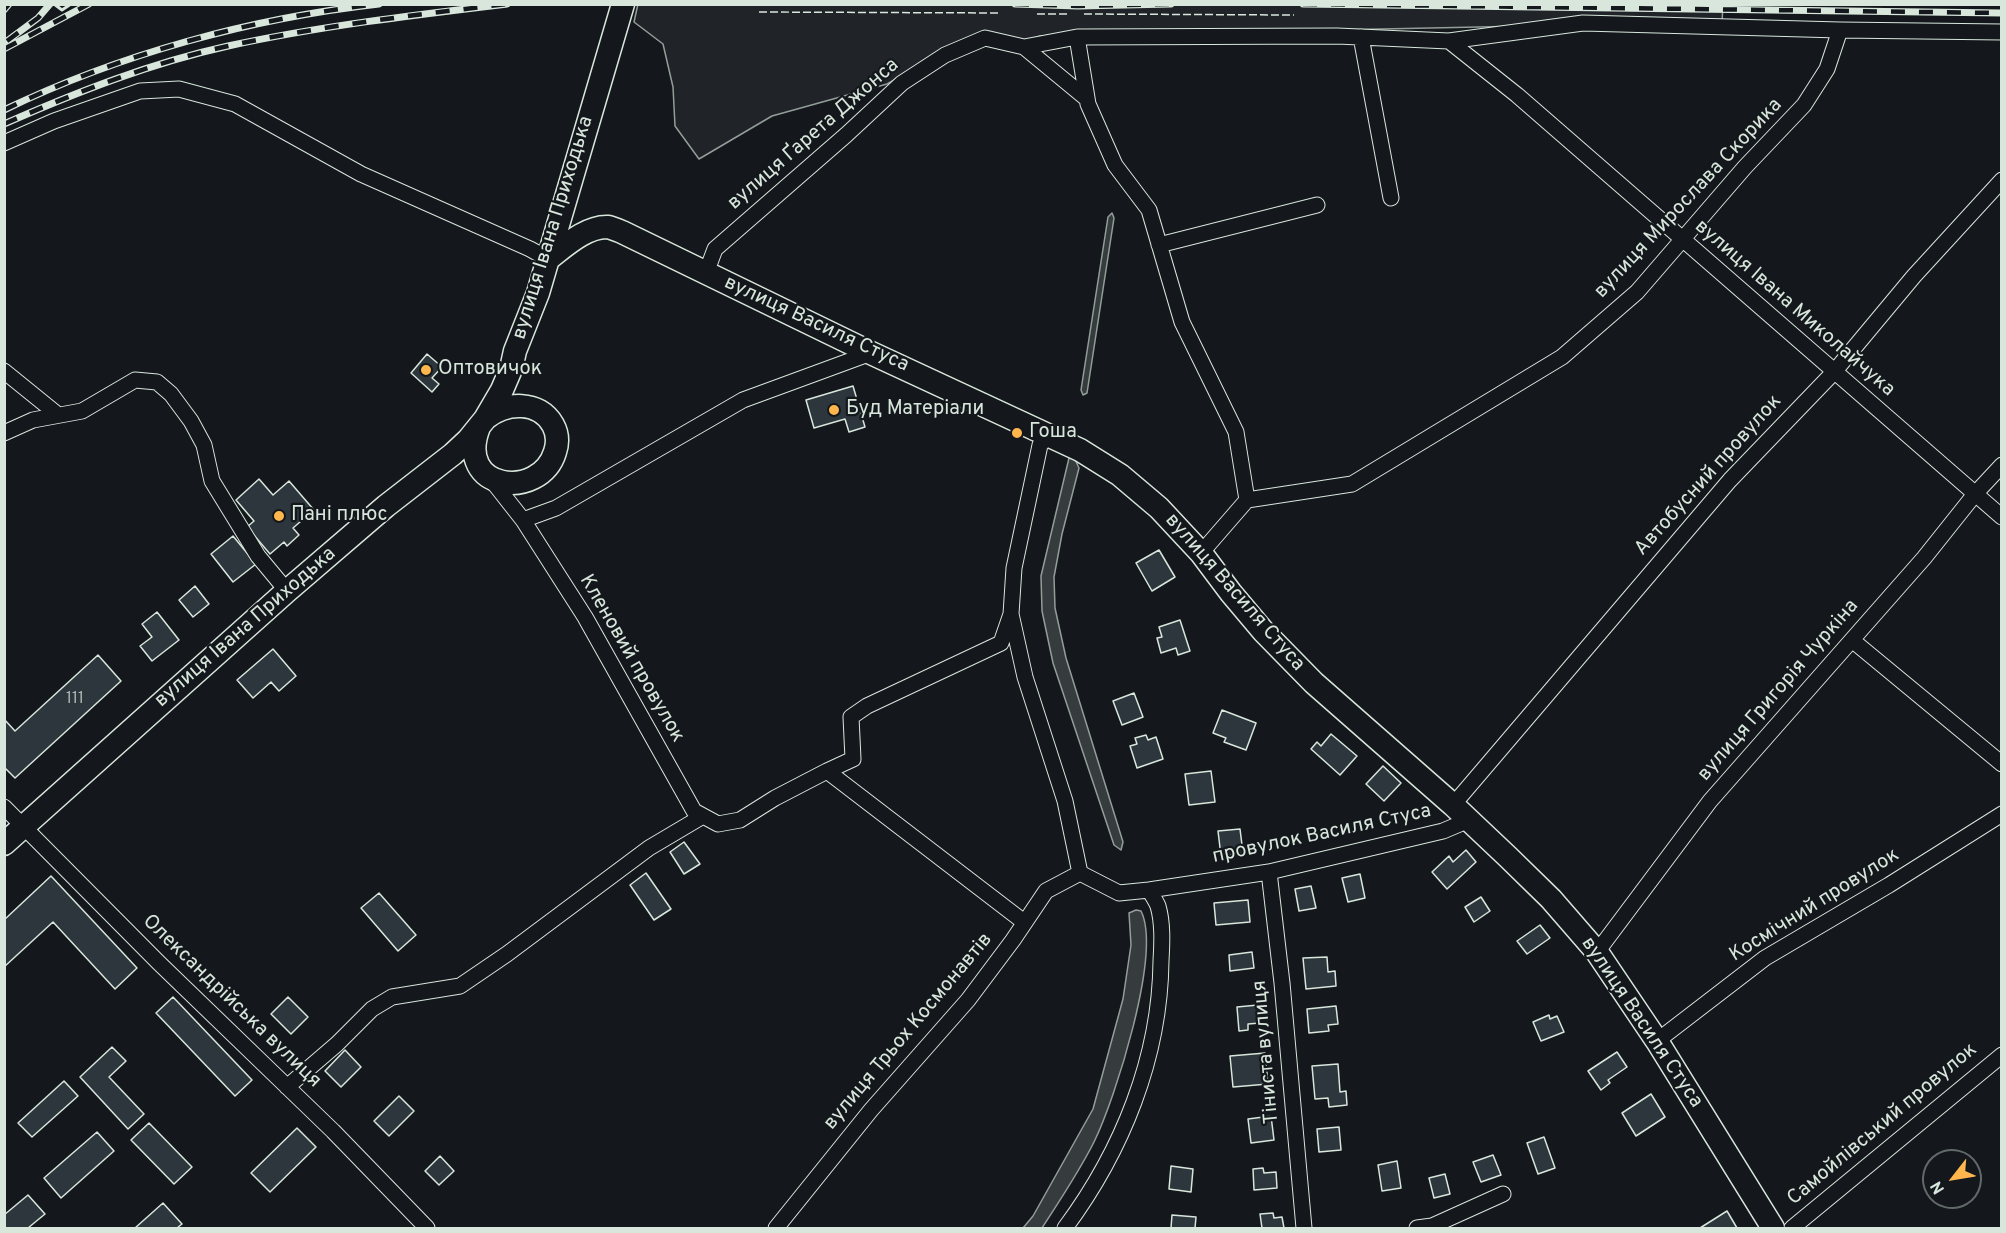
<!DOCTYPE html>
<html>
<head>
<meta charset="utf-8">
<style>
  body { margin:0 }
  #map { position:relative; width:2006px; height:1233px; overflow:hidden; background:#14181c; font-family:Overpass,sans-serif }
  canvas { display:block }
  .frame { position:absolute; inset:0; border:6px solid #d8e6dc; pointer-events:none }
  .north { position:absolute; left:1922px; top:1149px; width:60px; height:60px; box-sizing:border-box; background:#14181c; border:2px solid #626a69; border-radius:50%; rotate:239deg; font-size:16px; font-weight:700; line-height:24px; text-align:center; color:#d8e6dc }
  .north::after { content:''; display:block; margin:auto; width:21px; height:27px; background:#ffb74d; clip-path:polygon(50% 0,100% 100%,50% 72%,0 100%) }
</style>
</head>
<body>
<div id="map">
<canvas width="2006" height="1233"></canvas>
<div class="frame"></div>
<div class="north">N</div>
</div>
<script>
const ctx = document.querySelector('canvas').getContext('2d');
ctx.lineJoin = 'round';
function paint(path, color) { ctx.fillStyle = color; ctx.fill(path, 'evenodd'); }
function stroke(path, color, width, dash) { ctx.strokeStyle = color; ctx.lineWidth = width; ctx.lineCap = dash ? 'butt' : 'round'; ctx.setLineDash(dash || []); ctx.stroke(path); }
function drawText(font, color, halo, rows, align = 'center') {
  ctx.font = font + ' Overpass,sans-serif'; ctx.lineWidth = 4.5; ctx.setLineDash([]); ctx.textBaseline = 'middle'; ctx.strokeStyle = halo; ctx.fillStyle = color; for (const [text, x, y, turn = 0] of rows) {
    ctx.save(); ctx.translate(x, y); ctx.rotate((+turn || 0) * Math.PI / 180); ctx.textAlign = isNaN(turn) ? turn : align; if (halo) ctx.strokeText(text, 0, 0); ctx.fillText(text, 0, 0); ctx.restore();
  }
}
const green = new Path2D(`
  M 638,4 L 1723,5 L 1722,22 L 1040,36 L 1021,42 L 982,32 L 887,84 L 772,116 L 699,159 L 675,126 L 673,87 L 663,44 L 634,22 Z`);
paint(green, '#202428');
stroke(green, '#939e99', 1.5);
const water = new Path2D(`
  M 1112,213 L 1114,218 L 1087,393 L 1083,395 L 1081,390 L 1108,217 Z
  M 1074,457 L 1079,468 L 1062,534 L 1054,577 L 1055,608 L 1066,658 L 1123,842 L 1121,850 L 1114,845 L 1053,663 L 1042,611 L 1041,576 L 1069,458 Z
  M 1136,910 L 1141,911 C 1162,953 1115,1099 1094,1142 C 1079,1172 1060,1200 1042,1228 L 1023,1228 L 1033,1216 L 1093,1109 L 1123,999 L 1131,945 L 1129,913 Z`);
paint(water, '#363b3e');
stroke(water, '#939e99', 1.5);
const building = new Path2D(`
  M 427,354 L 442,367 L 432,378 L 439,384 L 432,392 L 411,373 Z
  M 853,386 L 865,427 L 849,432 L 845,419 L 814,428 L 806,400 Z
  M 259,479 L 273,495 L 289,481 L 314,510 L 293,528 L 299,535 L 287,546 L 284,542 L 270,554 L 247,527 L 254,521 L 236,500 Z
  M 233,536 L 256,564 L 233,582 L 211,554 Z
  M 1159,550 L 1175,577 L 1152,591 L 1136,563 Z
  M 195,586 L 209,604 L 193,617 L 179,600 Z
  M 157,612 L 179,640 L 152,661 L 140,646 L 152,637 L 142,624 Z
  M 1180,620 L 1190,651 L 1178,655 L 1176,648 L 1161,653 L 1157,638 L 1162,637 L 1159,627 Z
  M 273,649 L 296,676 L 279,691 L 271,682 L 253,698 L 237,680 Z
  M 98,655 L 121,681 L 15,778 L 4,767 L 4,719 L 15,731 Z
  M 1134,693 L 1143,717 L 1122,725 L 1113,701 Z
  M 1222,710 L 1256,723 L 1246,750 L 1224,742 L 1226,738 L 1213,733 Z
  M 1331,734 L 1357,756 L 1340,775 L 1311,749 L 1317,742 L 1321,746 Z
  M 1146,735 L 1148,740 L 1156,737 L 1163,759 L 1137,768 L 1130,746 L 1137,744 L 1135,738 Z
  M 1383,766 L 1401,783 L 1384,801 L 1366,784 Z
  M 1211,771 L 1215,802 L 1189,805 L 1185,774 Z
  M 1240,829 L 1243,853 L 1221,856 L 1218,831 Z
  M 684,842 L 700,864 L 684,874 L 670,852 Z
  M 1466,850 L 1476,862 L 1447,889 L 1432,872 L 1449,856 L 1453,862 Z
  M 646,873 L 671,909 L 654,920 L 630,885 Z
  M 1360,874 L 1365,898 L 1348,902 L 1342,878 Z
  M 51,876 L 137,968 L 115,989 L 53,922 L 4,967 L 4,920 Z
  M 1311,886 L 1316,908 L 1299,911 L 1295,889 Z
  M 379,893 L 416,935 L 398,951 L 361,908 Z
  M 1481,897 L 1490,911 L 1474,922 L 1465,907 Z
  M 1248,900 L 1250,922 L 1216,925 L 1214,903 Z
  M 1540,925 L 1550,938 L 1527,954 L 1517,941 Z
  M 1252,952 L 1254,968 L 1230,971 L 1229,955 Z
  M 1327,957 L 1328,972 L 1335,971 L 1336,986 L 1306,989 L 1303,958 Z
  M 173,997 L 252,1080 L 235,1096 L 156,1013 Z
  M 288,997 L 308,1017 L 291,1034 L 271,1014 Z
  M 1258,1005 L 1260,1023 L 1248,1024 L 1248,1030 L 1239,1031 L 1237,1007 Z
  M 1336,1006 L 1338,1024 L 1328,1025 L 1329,1031 L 1309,1033 L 1307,1009 Z
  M 1549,1015 L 1550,1019 L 1557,1016 L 1564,1032 L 1541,1041 L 1533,1022 Z
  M 112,1047 L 126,1061 L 109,1077 L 144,1114 L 128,1129 L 80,1077 Z
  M 345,1050 L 361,1067 L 341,1087 L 325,1071 Z
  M 1617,1052 L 1627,1067 L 1608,1080 L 1610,1083 L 1601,1090 L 1588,1071 Z
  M 1265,1053 L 1268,1084 L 1233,1087 L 1230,1056 Z
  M 1338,1064 L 1340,1092 L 1346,1091 L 1347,1105 L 1329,1107 L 1328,1098 L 1315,1099 L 1312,1066 Z
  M 64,1081 L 78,1096 L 32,1137 L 18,1123 Z
  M 1651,1094 L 1665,1117 L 1636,1136 L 1622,1113 Z
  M 399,1096 L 414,1111 L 389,1136 L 374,1121 Z
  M 1271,1116 L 1274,1140 L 1251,1143 L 1248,1119 Z
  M 149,1123 L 192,1167 L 174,1184 L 131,1140 Z
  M 1339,1127 L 1341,1150 L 1319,1152 L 1317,1129 Z
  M 297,1128 L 316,1147 L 270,1192 L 251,1173 Z
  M 97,1132 L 114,1151 L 61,1198 L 44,1178 Z
  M 1544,1137 L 1555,1168 L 1538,1174 L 1527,1143 Z
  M 1493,1155 L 1501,1175 L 1481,1182 L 1473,1162 Z
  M 440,1156 L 454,1171 L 439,1185 L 425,1171 Z
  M 1397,1161 L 1401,1188 L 1382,1191 L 1378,1165 Z
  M 1171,1166 L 1193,1169 L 1191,1192 L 1169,1189 Z
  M 1263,1168 L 1264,1173 L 1276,1172 L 1277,1188 L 1254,1190 L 1253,1169 Z
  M 1445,1174 L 1450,1194 L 1434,1198 L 1429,1178 Z
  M 28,1195 L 45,1214 L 28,1228 L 4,1228 L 4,1215 Z
  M 163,1203 L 182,1224 L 177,1228 L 135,1228 Z
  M 1727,1211 L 1737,1228 L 1700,1228 Z
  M 1273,1213 L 1274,1218 L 1282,1217 L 1284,1228 L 1262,1228 L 1260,1214 Z
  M 1172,1215 L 1196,1217 L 1195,1228 L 1171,1228 Z`);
paint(building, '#2c363c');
stroke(building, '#d8e6dc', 1.5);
const street = new Path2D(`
  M 1077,37 L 1337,36 L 1449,41 L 1583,23 L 1840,30 L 2002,32
  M 1361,37 L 1391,198
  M 1449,41 L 1517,95 L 2002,517
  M 1024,47 L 1087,99
  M 4,143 L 54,121 L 140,91 L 179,89 L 235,104 L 361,174 L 530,249 L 548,259
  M 1159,245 L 1317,205
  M 706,273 L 715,249 L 846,135 L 902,83 L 945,55 L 985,38 L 1024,47 L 1077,37 L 1088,104 L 1115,165 L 1149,210 L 1182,322 L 1236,432 L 1247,500 L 1201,553
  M 871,353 L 743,400 L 556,508 L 523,520 L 585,617 L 694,811 L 718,824 L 740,820 L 775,798 L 827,771 L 1024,922
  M 4,371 L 57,414
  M 4,433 L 33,420 L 82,411 L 135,380 L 157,382 L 171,394 L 191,421 L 204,445 L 212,481 L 258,556 L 287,591
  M 1049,435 L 1040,445 L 1014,568 L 1011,614 L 1025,677 L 1065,801 L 1080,873
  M 490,478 L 523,520
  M 1247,500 L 1352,484 L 1562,357 L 1637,292 L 1745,167 L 1804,105 L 1827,69 L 1840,30
  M 1852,640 L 2002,764
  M 827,771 L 853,759 L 851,717 L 867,706 L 1001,643 L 1011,614
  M 1453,805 L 1730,480 L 1834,372 L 1914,276 L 2002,180
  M 4,807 L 159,963 L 333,1131 L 427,1228
  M 1269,872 L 1282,983 L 1304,1228
  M 1080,873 L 1119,893 L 1149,890 L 1269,872 L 1443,831 L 1469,820
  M 1597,952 L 1710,801 L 1924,558 L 1975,494 L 2002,465
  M 1657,1041 L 1765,958 L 1889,885 L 2002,814
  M 287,1087 L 337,1044 L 372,1009 L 392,997 L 460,986 L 507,954 L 649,848 L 703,816
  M 776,1228 L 871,1110 L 968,1000 L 1013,940 L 1046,891 L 1080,873
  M 1065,1228 C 1122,1151 1160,1058 1161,961 C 1162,943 1163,923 1158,906 C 1156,901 1152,895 1149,890
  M 1417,1228 L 1432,1226 L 1503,1194
  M 1792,1228 L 2002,1055`);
const secondary = new Path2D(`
  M 548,259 C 564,247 586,226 608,227 C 612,228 617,230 622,232 L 871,353 L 1080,450 L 1120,475 L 1159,508 L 1201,553 L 1231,593 L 1263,631 L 1314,683 L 1453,805 L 1508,857 L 1551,899 L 1597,952 L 1657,1041 L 1773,1228
  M 479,427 C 454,491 540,501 555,452 C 558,443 558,434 553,425 C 539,400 506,402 486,418
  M 4,844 L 287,591 L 386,506 L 453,454 L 468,440 L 485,419 L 502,390 L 511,369 L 515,351 L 538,293 L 623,4`);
stroke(street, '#d8e6dc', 17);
stroke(secondary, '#d8e6dc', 25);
stroke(street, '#14181c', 15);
stroke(secondary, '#14181c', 22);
const rail = new Path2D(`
  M 1015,4 L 1078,6 L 1171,4
  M 1303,4 L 2002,13
  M 4,10 L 9,4
  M 7,41 L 38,18 L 50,4
  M 4,49 L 89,4
  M 4,110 C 120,54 252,18 379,4
  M 4,124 C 77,92 151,63 228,46 C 320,26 414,15 507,4`);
stroke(rail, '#d8e6dc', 7);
stroke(rail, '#14181c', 4.5, [14]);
stroke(new Path2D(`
  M 759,12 L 999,13
  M 1037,14 L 1069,14
  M 1084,14 L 1294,15`), '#d8e6dc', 1.5, [8, 3]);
stroke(new Path2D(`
  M 54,4 L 62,10 L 71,4`), '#d8e6dc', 3);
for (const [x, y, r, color] of [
  [426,370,6,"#ffb74d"],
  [834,410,6,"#ffb74d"],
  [1017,433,6,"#ffb74d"],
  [279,516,6,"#ffb74d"]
]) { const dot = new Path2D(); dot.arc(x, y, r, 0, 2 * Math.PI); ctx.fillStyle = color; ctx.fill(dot); stroke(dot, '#14181c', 2); }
drawText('16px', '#adbab4', null, [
  ["111",75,700]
]);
drawText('20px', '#d8e6dc', '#14181c', [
  ["вулиця Ґарета Джонса",814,135,-41],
  ["вулиця Мирослава Скорика",1689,199,-47],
  ["вулиця Івана Приходька",554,228,-73],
  ["вулиця Івана Миколайчука",1794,309,41],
  ["вулиця Василя Стуса",816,325,25],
  ["Автобусний провулок",1709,476,-48],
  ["вулиця Василя Стуса",1234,593,49],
  ["вулиця Івана Приходька",246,628,-41],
  ["Кленовий провулок",631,659,60],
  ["вулиця Григорія Чуркіна",1779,691,-49],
  ["провулок Василя Стуса",1322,835,-12],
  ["Космічний провулок",1815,906,-32],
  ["Олександрійська вулиця",231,1002,44],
  ["вулиця Василя Стуса",1641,1023,56],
  ["вулиця Трьох Космонавтів",909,1032,-50],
  ["Тіниста вулиця",1267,1052,-95],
  ["Самойлівський провулок",1883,1125,-40]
]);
drawText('20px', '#d8e6dc', '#14181c', [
  ["Оптовичок",438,370],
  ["Буд Матерiали",846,410],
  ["Гоша",1029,433],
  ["Пані плюс",291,516]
], 'left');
</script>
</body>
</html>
